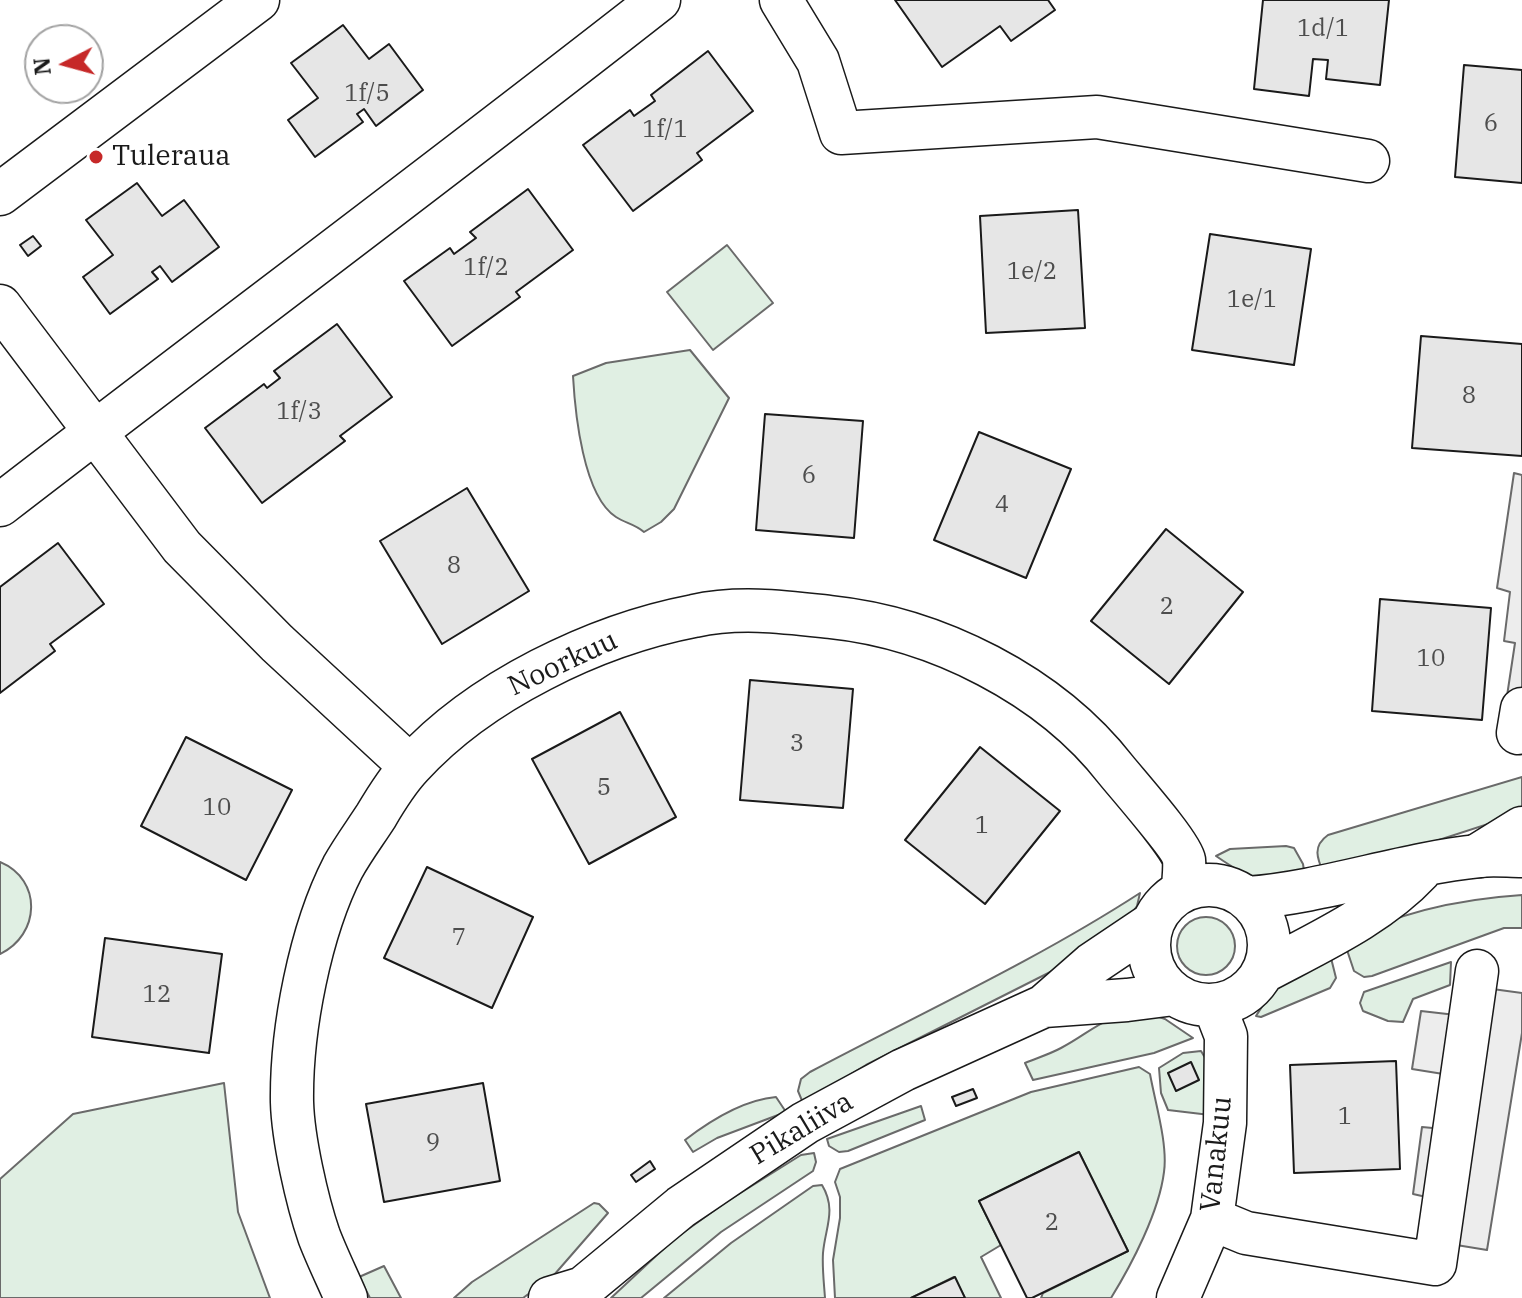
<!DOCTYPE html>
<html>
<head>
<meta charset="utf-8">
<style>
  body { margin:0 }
  #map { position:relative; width:1522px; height:1298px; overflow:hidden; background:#fff; font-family:"IBM Plex Serif",serif }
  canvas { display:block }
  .north { position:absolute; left:24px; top:24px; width:80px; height:80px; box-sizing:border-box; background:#fff; border:2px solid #a3a3a3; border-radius:50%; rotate:264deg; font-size:22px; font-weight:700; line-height:32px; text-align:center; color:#1a1a1a }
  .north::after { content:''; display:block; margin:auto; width:28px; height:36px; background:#c62828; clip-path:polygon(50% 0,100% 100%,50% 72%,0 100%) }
</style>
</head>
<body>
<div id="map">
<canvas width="1522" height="1298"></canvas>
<div class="north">N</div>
</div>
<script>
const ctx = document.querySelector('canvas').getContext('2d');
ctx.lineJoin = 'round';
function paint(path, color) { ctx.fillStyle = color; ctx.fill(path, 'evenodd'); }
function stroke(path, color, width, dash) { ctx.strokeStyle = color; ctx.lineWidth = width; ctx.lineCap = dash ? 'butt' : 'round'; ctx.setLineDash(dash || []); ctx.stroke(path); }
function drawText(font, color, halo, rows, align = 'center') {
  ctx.font = font + ' "IBM Plex Serif",serif'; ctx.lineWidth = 6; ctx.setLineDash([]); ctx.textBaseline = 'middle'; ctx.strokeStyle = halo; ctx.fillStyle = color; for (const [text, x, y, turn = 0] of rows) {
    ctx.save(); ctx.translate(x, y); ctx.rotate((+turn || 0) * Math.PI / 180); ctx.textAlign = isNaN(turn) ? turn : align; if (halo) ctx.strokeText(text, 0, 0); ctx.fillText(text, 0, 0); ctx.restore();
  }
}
const green = new Path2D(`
  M 727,245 L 773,303 L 713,350 L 667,292 Z
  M 690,350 L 729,398 L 674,509 L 661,522 L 644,532 C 635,524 625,523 616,517 C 583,496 575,412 573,376 L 606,363 Z
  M 1522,777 L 1522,813 L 1325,877 C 1318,860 1311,847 1328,835 Z
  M 1286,846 L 1294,848 L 1303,864 L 1306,884 C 1260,882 1255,883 1216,856 L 1230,849 Z
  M 0,862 C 43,880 40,935 0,954 Z
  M 1140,893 L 1137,906 L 1125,923 L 1086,954 L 866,1065 L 803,1103 L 798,1091 L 801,1079 L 810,1072 C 921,1013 1035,961 1140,893 Z
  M 1522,895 L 1522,928 L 1504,928 L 1372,976 L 1364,977 L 1354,971 L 1344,941 C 1398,912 1461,899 1522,895 Z
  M1177 946a29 29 0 1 1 58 0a29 29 0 1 1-58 0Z
  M 1329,950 L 1336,978 L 1330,988 L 1261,1017 L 1256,1016 C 1275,983 1297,970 1329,950 Z
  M 1451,962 L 1450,985 L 1413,999 L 1403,1022 L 1388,1021 L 1363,1011 L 1360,1003 L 1364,992 Z
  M 1142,1011 L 1165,1019 L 1193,1038 L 1154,1053 L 1033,1080 L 1025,1063 C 1037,1058 1050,1054 1061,1048 C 1093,1031 1102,1016 1142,1011 Z
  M 1201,1051 L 1210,1066 L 1210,1115 L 1168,1110 L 1161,1093 L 1159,1068 L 1183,1053 Z
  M 1139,1067 L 1150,1074 C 1155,1102 1168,1144 1164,1172 C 1159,1212 1132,1264 1111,1298 L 1041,1298 L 1043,1293 L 1128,1251 L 1079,1152 L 979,1201 L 1001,1245 L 981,1257 L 1001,1298 L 965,1298 L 954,1277 L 911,1298 L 835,1298 L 833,1260 L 840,1218 L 840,1197 L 835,1182 L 840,1169 L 1031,1092 Z
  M 224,1083 L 238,1212 L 270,1298 L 0,1298 L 0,1179 L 73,1114 Z
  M 776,1097 L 786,1112 L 717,1138 L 693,1152 L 685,1140 C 711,1120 743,1100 776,1097 Z
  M 921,1106 L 925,1120 L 848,1151 L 839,1152 L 829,1146 L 827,1139 Z
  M 814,1153 L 816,1162 L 813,1171 L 721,1232 L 641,1298 L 611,1298 L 673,1240 L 726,1202 L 801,1155 Z
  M 822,1185 C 837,1210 825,1228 823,1253 C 822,1268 824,1283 825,1298 L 664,1298 L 731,1243 L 813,1186 Z
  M 594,1203 L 599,1204 L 608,1213 L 554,1275 L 523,1298 L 454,1298 L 472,1282 Z
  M 384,1266 L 401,1298 L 370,1298 L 359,1277 Z`);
paint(green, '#e0efe3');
stroke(green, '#6a6a6a', 2);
const parking = new Path2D(`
  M 1514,473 L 1522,475 L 1522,734 L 1502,729 L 1515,643 L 1504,641 L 1510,592 L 1497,588 Z
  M 1485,988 L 1522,993 L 1522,1033 L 1487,1250 L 1438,1242 L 1444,1201 L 1413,1194 L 1422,1127 L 1454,1130 L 1462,1077 L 1412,1069 L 1421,1011 L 1456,1015 Z`);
paint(parking, '#ededed');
stroke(parking, '#6a6a6a', 2);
const building = new Path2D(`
  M 895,0 L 1048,0 L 1055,10 L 1011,41 L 1000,26 L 942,67 Z
  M 1263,0 L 1389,0 L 1380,85 L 1326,79 L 1328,60 L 1313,59 L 1309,96 L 1254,89 Z
  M 343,25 L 369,59 L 389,44 L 423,90 L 376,126 L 364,109 L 357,114 L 363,122 L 315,157 L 288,120 L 318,98 L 291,63 Z
  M 708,51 L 753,111 L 697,153 L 702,160 L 633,211 L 583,145 L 630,110 L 634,116 L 655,101 L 651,95 Z
  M 1464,65 L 1522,70 L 1522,183 L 1455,177 Z
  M 137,183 L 162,216 L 184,200 L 219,247 L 172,282 L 160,266 L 152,272 L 158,279 L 110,314 L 83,277 L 113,255 L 86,220 Z
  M 528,189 L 573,250 L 516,292 L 520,297 L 452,346 L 404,281 L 450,248 L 454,254 L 476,238 L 470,232 Z
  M 1078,210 L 1085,328 L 986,333 L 980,216 Z
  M 1210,234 L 1311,249 L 1294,365 L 1192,350 Z
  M 33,236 L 41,246 L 28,256 L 20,245 Z
  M 337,324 L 392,397 L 340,436 L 345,441 L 262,503 L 205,428 L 264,384 L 267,388 L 280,378 L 274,371 Z
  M 1421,336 L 1522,344 L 1522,456 L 1412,448 Z
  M 765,414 L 863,421 L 854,538 L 756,530 Z
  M 979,432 L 1071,469 L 1026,578 L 934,540 Z
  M 467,488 L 529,591 L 442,644 L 380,541 Z
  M 1166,529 L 1243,592 L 1169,684 L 1091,621 Z
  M 58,543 L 104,604 L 50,644 L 55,651 L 0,693 L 0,587 Z
  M 1380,599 L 1491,608 L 1482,720 L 1372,711 Z
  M 750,680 L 853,689 L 843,808 L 740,800 Z
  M 620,712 L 676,817 L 589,864 L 532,759 Z
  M 186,737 L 292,790 L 246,880 L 141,826 Z
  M 980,747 L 1060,811 L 985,904 L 905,840 Z
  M 427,867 L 533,917 L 492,1008 L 384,958 Z
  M 105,938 L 222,954 L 209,1053 L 92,1037 Z
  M 1396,1061 L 1400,1169 L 1294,1173 L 1290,1065 Z
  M 1191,1062 L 1199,1080 L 1176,1091 L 1168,1073 Z
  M 483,1083 L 500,1181 L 384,1202 L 366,1104 Z
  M 973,1089 L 977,1098 L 956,1106 L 952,1097 Z
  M 1079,1152 L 1128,1251 L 1032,1298 L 1027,1298 L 979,1201 Z
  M 650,1161 L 655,1169 L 636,1182 L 631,1175 Z
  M 955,1277 L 965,1298 L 911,1298 Z`);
paint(building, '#e6e6e6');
stroke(building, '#1a1a1a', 2);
const minor = new Path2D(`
  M 781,0 L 818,61 L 841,133 L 1097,117 L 1368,161
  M 0,194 L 258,0
  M 0,306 L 182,547 L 277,643 L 410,766
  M 0,505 C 219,336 441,171 659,0
  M 1518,733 L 1522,709
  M1149 945a60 60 0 1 1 120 0a60 60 0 1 1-120 0Z
  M 1247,898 C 1326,892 1400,864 1479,856 C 1493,854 1508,856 1522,856
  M 1263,972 C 1317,943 1378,916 1420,871
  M 1044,1006 L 1127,1000 L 1174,994
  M 1212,1219 L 1246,1233 L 1435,1264 L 1477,971
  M 346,1298 C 337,1277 327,1257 319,1236 C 307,1201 293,1139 292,1102 C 291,1030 310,931 343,867 C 353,849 365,833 376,816 C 386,799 397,781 411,766 C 479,691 595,635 694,616 C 739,606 785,612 830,617 C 936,628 1050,685 1116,770 C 1129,786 1182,846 1184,860 C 1185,870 1183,881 1183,890
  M 550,1298 L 583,1288 L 681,1207 L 805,1123 L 903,1070 L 1044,1006 L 1092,964 L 1153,923
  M 1178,1298 L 1212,1219 L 1225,1123 L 1226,1036 L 1214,1005`);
const major = new Path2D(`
  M 1480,855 L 1522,829`);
stroke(minor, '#1a1a1a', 45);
stroke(major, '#1a1a1a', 47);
stroke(minor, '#fff', 42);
stroke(major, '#fff', 44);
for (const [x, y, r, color] of [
  [96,157,8,"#c62828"]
]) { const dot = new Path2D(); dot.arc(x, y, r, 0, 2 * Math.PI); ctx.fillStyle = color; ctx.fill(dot); stroke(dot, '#fff', 3); }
drawText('24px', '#4d4d4d', null, [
  ["1d/1",1323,29],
  ["1f/5",367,94],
  ["6",1491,124],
  ["1f/1",665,130],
  ["1f/2",486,268],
  ["1e/2",1032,272],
  ["1e/1",1252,300],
  ["8",1469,396],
  ["1f/3",299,412],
  ["6",809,476],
  ["4",1002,505],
  ["8",454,566],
  ["2",1167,607],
  ["10",1431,659],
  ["3",797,744],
  ["5",604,788],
  ["10",217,808],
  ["1",982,826],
  ["7",459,938],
  ["12",157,995],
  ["1",1345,1117],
  ["9",433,1143],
  ["2",1052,1223]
]);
drawText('28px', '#1a1a1a', '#fff', [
  ["Tuleraua",112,157]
], 'left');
drawText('28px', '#1a1a1a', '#fff', [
  ["Noorkuu",563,664,-25],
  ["Pikaliiva",802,1129,-31],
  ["Vanakuu",1217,1154,-84]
]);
</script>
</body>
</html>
